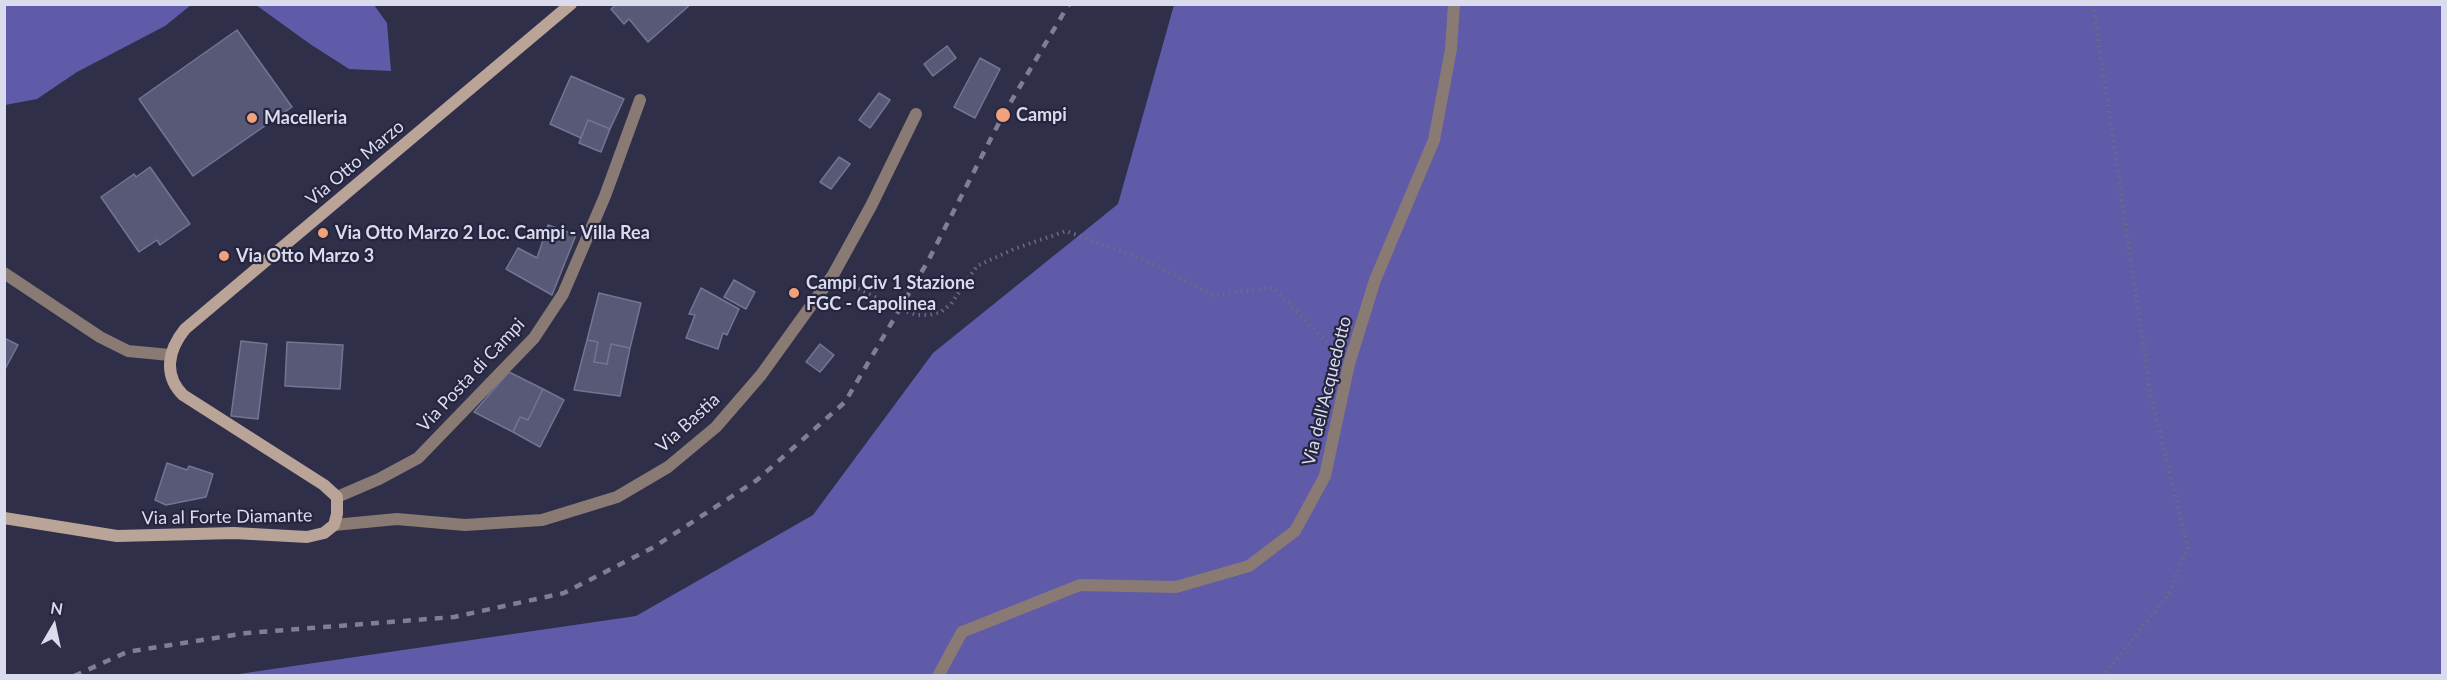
<!DOCTYPE html>
<html>
<head>
<meta charset="utf-8">
<style>
  body { margin:0 }
  #map { position:relative; width:2447px; height:680px; overflow:hidden; background:#2f2f4a; font-family:Lato,sans-serif }
  canvas { display:block }
  .frame { position:absolute; inset:0; border:6px solid #dadbec; pointer-events:none }
  .north { position:absolute; left:24px; top:596px; width:60px; height:60px; -webkit-text-stroke:4px #25253f; paint-order:stroke; rotate:9deg; font-size:16px; font-weight:700; line-height:24px; text-align:center; color:#dadbec }
  .north::after { content:''; display:block; margin:auto; width:21px; height:27px; background:#dadbec; clip-path:polygon(50% 0,100% 100%,50% 72%,0 100%) }
</style>
</head>
<body>
<div id="map">
<canvas width="2447" height="680"></canvas>
<div class="frame"></div>
<div class="north">N</div>
</div>
<script>
const ctx = document.querySelector('canvas').getContext('2d');
ctx.lineJoin = 'round';
function paint(path, color) { ctx.fillStyle = color; ctx.fill(path, 'evenodd'); }
function stroke(path, color, width, dash) { ctx.strokeStyle = color; ctx.lineWidth = width; ctx.lineCap = dash ? 'butt' : 'round'; ctx.setLineDash(dash || []); ctx.stroke(path); }
function drawText(font, color, halo, rows, align = 'center') {
  ctx.font = font + ' Lato,sans-serif'; ctx.lineWidth = 4.5; ctx.setLineDash([]); ctx.textBaseline = 'middle'; ctx.strokeStyle = halo; ctx.fillStyle = color; for (const [text, x, y, turn = 0] of rows) {
    ctx.save(); ctx.translate(x, y); ctx.rotate((+turn || 0) * Math.PI / 180); ctx.textAlign = isNaN(turn) ? turn : align; if (halo) ctx.strokeText(text, 0, 0); ctx.fillText(text, 0, 0); ctx.restore();
  }
}
paint(new Path2D(`
  M 5,4 L 191,4 L 191,5 L 165,26 L 77,72 L 37,99 L 5,105 Z
  M 256,5 L 374,5 L 387,23 L 391,71 L 349,69 L 310,44 Z
  M 1174,5 L 2442,5 L 2442,675 L 225,676 L 636,616 L 813,515 L 933,353 L 1118,204 Z`), '#5f5ba9');
const building = new Path2D(`
  M 617,4 L 691,4 L 648,42 L 629,19 L 624,24 L 611,9 Z
  M 237,30 L 292,107 L 193,176 L 139,99 Z
  M 947,46 L 956,58 L 933,76 L 924,64 Z
  M 980,58 L 1000,69 L 975,118 L 954,107 Z
  M 571,76 L 624,99 L 610,129 L 588,120 L 581,138 L 550,124 Z
  M 879,93 L 890,100 L 870,128 L 859,120 Z
  M 588,120 L 610,129 L 601,152 L 579,143 Z
  M 839,157 L 850,164 L 831,189 L 820,182 Z
  M 150,167 L 190,224 L 160,245 L 157,240 L 139,252 L 101,197 L 134,174 L 136,177 Z
  M 548,225 L 576,235 L 552,295 L 506,269 L 518,248 L 537,258 Z
  M 734,280 L 755,292 L 746,309 L 724,297 Z
  M 701,288 L 739,309 L 727,335 L 723,333 L 718,349 L 686,338 L 695,315 L 689,314 Z
  M 599,293 L 641,303 L 630,348 L 611,344 L 607,364 L 594,362 L 598,342 L 587,340 Z
  M 4,338 L 18,345 L 4,371 Z
  M 587,340 L 598,342 L 594,362 L 607,364 L 611,344 L 630,348 L 620,396 L 574,390 Z
  M 241,341 L 267,344 L 258,419 L 231,416 Z
  M 287,342 L 343,345 L 340,389 L 285,386 Z
  M 820,344 L 834,355 L 820,372 L 806,362 Z
  M 509,372 L 543,389 L 528,420 L 520,417 L 513,432 L 474,412 Z
  M 543,389 L 564,400 L 540,447 L 513,432 L 520,417 L 528,420 Z
  M 167,463 L 187,470 L 189,466 L 213,474 L 206,497 L 166,505 L 155,500 Z`);
paint(building, '#585976');
stroke(building, '#747594', 1.5);
stroke(new Path2D(`
  M 2093,4 L 2150,391 L 2188,548 L 2168,595 L 2103,676
  M 853,286 L 901,310 L 917,315 L 929,315 L 941,312 L 951,304 L 977,266 L 1014,249 L 1066,231 L 1147,261 L 1212,295 L 1274,288 L 1329,344`), '#6b6b83', 4, [1.5, 4.5]);
stroke(new Path2D(`
  M 334,525 L 397,519 L 465,525 L 542,520 L 617,497 L 668,467 L 716,427 L 761,375 L 833,275 L 871,206 L 916,114`), '#897a73', 12);
stroke(new Path2D(`
  M 4,273 L 100,337 L 128,351 L 170,355
  M 337,497 L 379,479 L 418,458 L 534,338 L 563,294 L 605,196 L 640,100
  M 938,676 L 962,632 L 1080,585 L 1176,587 L 1249,566 L 1295,531 L 1325,476 L 1349,364 L 1375,280 L 1434,140 L 1451,49 L 1454,4`), '#897a73', 12);
stroke(new Path2D(`
  M 4,518 L 117,536 L 234,533 L 307,537 L 324,533 L 334,525 L 337,514 L 337,497 L 324,485 L 183,395 C 163,375 168,350 185,329 L 571,4`), '#baa397', 12);
stroke(new Path2D(`
  M 74,676 L 127,652 L 247,633 L 454,617 L 564,593 L 654,547 L 757,480 L 845,402 L 928,261 L 1003,115 L 1069,4`), '#7e7e94', 4.5, [8, 8]);
for (const [x, y, r, color] of [
  [1003,115,8,"#f1a27b"],
  [252,118,6,"#f1a27b"],
  [323,233,6,"#f1a27b"],
  [224,256,6,"#f1a27b"],
  [794,293,6,"#f1a27b"]
]) { const dot = new Path2D(); dot.arc(x, y, r, 0, 2 * Math.PI); ctx.fillStyle = color; ctx.fill(dot); stroke(dot, '#25253f', 2); }
drawText('bold 18px', '#dadbec', '#25253f', [
  ["Campi",1016,115],
  ["Macelleria",264,118],
  ["Via Otto Marzo 2 Loc. Campi - Villa Rea",335,233],
  ["Via Otto Marzo 3",236,256],
  ["Campi Civ 1 Stazione",806,283],
  ["FGC - Capolinea",806,304]
], 'left');
drawText('18px', '#dadbec', '#25253f', [
  ["Via Otto Marzo",355,163,-40],
  ["Via Posta di Campi",471,375,-47],
  ["Via dell'Acquedotto",1327,391,-76],
  ["Via Bastia",688,423,-42],
  ["Via al Forte Diamante",227,517,-1]
]);
</script>
</body>
</html>
